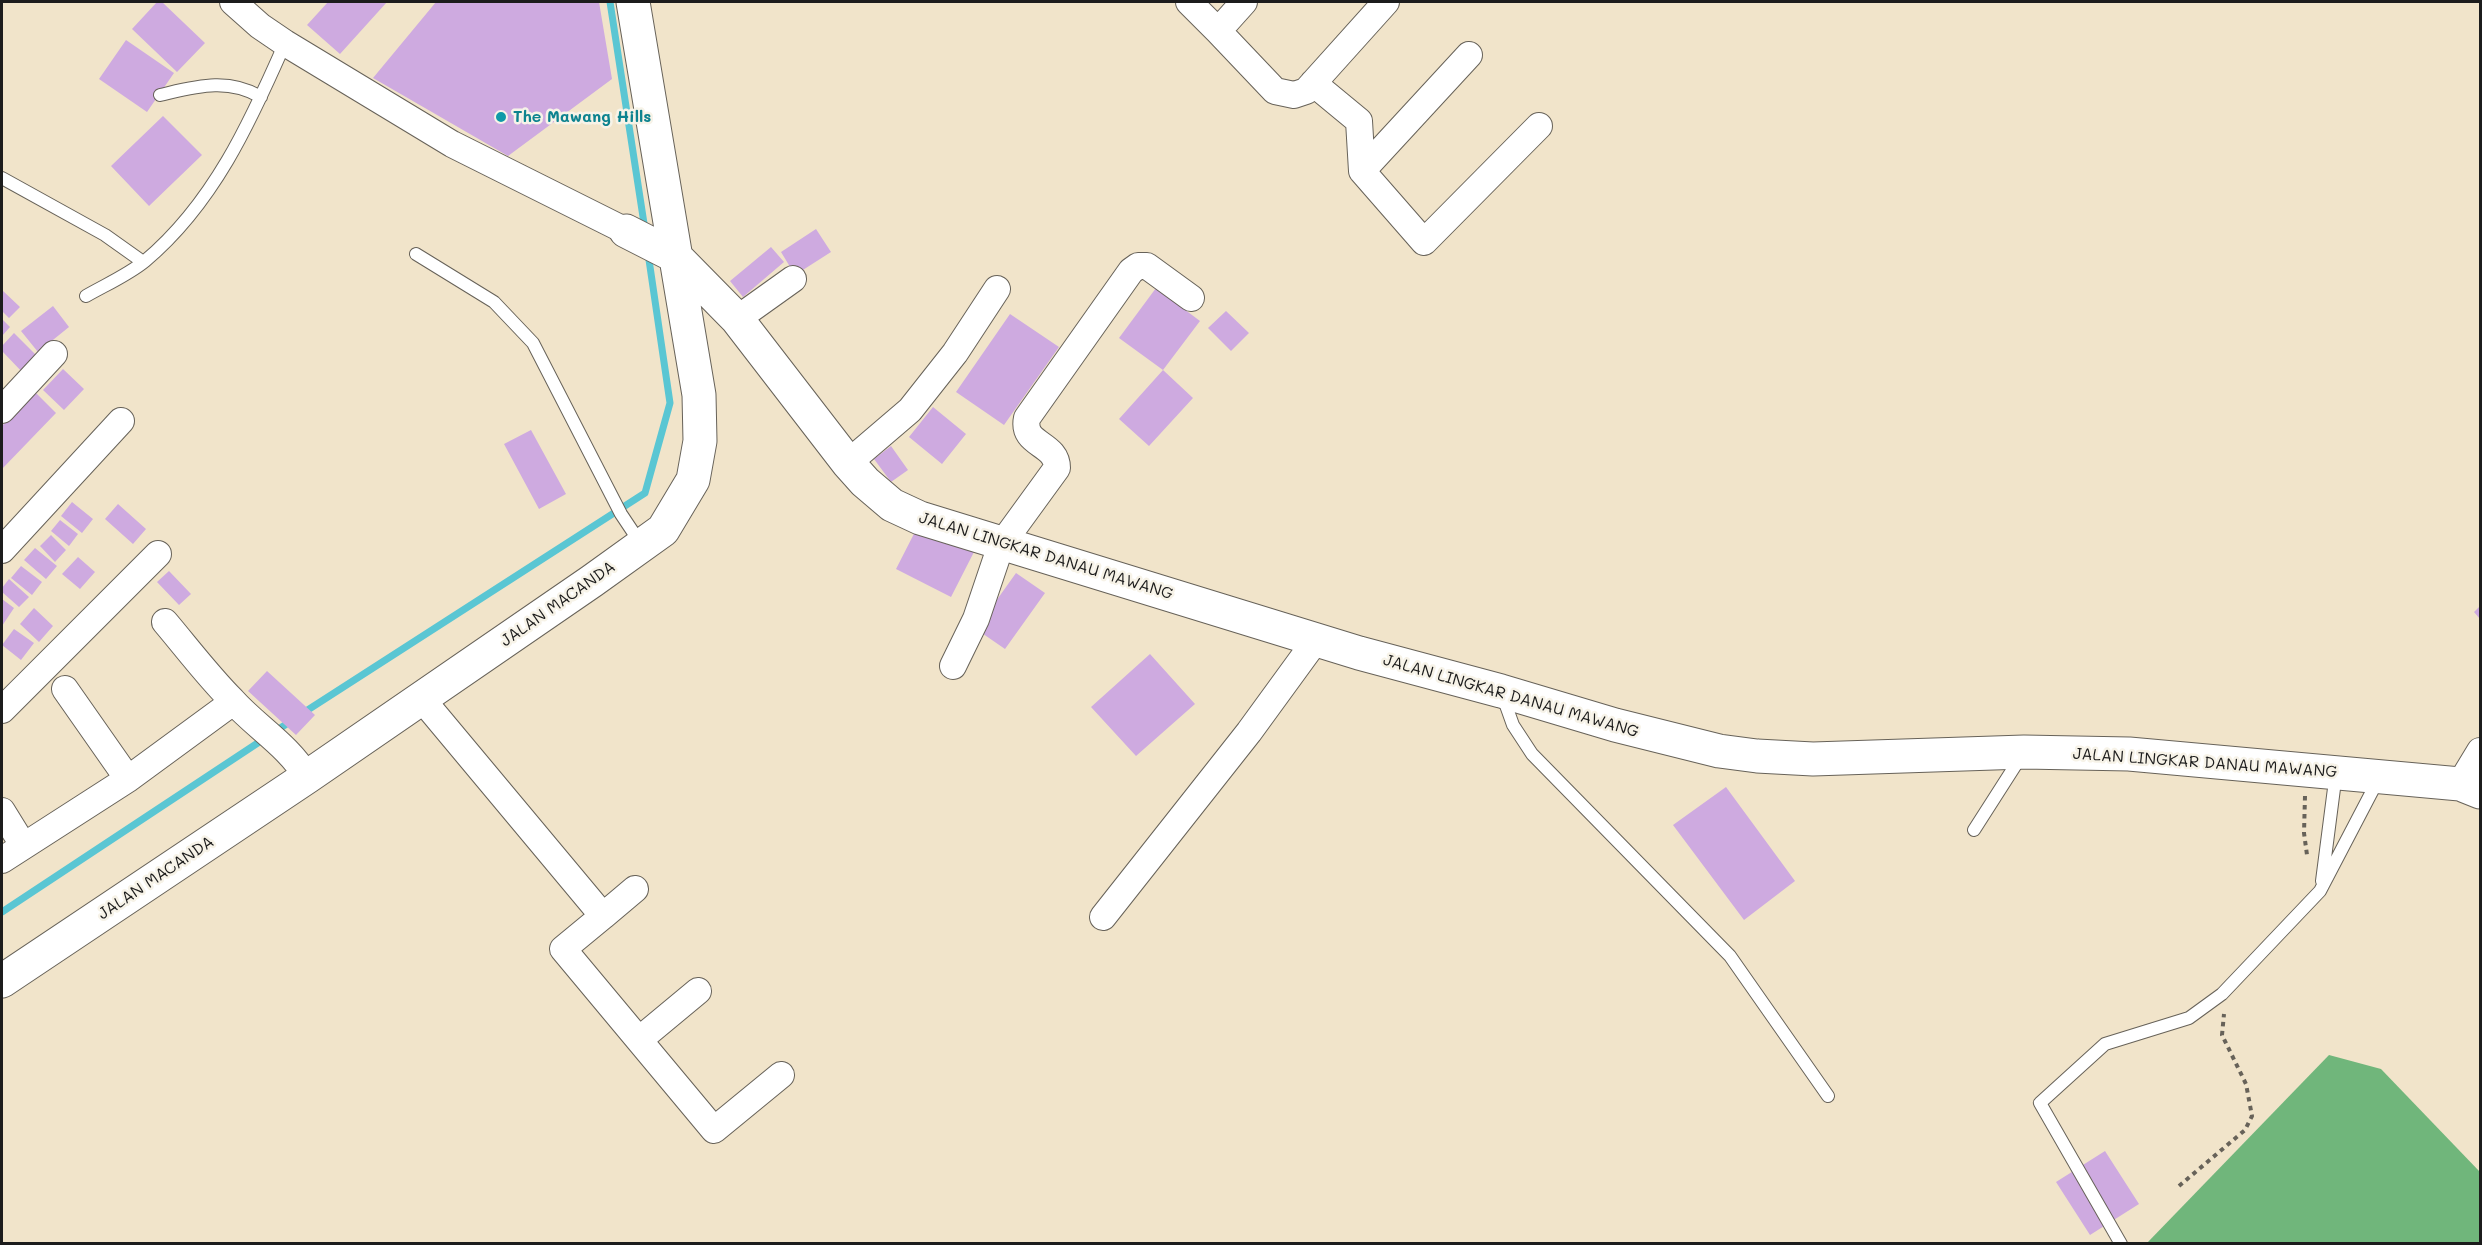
<!DOCTYPE html>
<html>
<head>
<meta charset="utf-8">
<style>
  body { margin:0 }
  #map { position:relative; width:2482px; height:1245px; overflow:hidden; background:#f1e4ca; font-family:Mali,sans-serif }
  canvas { display:block }
  .frame { position:absolute; inset:0; border:3px solid #1c1c1c; pointer-events:none }
</style>
</head>
<body>
<div id="map">
<canvas width="2482" height="1245"></canvas>
<div class="frame"></div>
</div>
<script>
const ctx = document.querySelector('canvas').getContext('2d');
ctx.lineJoin = 'round';
function paint(path, color) { ctx.fillStyle = color; ctx.fill(path, 'evenodd'); }
function stroke(path, color, width, dash) { ctx.strokeStyle = color; ctx.lineWidth = width; ctx.lineCap = dash ? 'butt' : 'round'; ctx.setLineDash(dash || []); ctx.stroke(path); }
function drawText(font, color, halo, rows, align = 'center') {
  ctx.font = font + ' Mali,sans-serif'; ctx.lineWidth = 5; ctx.setLineDash([]); ctx.textBaseline = 'middle'; ctx.strokeStyle = halo; ctx.fillStyle = color; for (const [text, x, y, turn = 0] of rows) {
    ctx.save(); ctx.translate(x, y); ctx.rotate((+turn || 0) * Math.PI / 180); ctx.textAlign = isNaN(turn) ? turn : align; if (halo) ctx.strokeText(text, 0, 0); ctx.fillText(text, 0, 0); ctx.restore();
  }
}
paint(new Path2D(`
  M 2329,1055 L 2381,1069 L 2480,1172 L 2480,1243 L 2147,1243 Z`), '#70b67b');
stroke(new Path2D(`
  M 610,2 L 645,230
  M 303,713 L 645,493 L 670,403 L 648,253
  M 2,912 L 291,721`), '#5ac6d3', 7);
paint(new Path2D(`
  M 157,2 L 162,2 L 205,43 L 177,72 L 132,29 Z
  M 328,2 L 387,2 L 340,54 L 307,25 Z
  M 436,2 L 599,2 L 612,79 L 508,156 L 373,78 Z
  M 126,40 L 174,73 L 147,112 L 99,79 Z
  M 163,116 L 202,155 L 149,206 L 111,166 Z
  M 816,229 L 831,252 L 795,275 L 781,252 Z
  M 771,247 L 784,262 L 743,297 L 730,281 Z
  M 1156,288 L 1200,321 L 1163,370 L 1119,338 Z
  M 2,290 L 20,307 L 9,318 L 2,311 Z
  M 53,306 L 69,327 L 38,352 L 21,331 Z
  M 1226,311 L 1249,333 L 1231,351 L 1208,328 Z
  M 1010,314 L 1059,347 L 1004,425 L 956,392 Z
  M 2,319 L 10,327 L 2,336 Z
  M 14,333 L 39,358 L 24,374 L 2,351 L 2,346 Z
  M 63,369 L 84,389 L 64,410 L 43,390 Z
  M 1163,370 L 1193,398 L 1149,446 L 1119,419 Z
  M 35,392 L 56,413 L 2,469 L 2,426 Z
  M 933,407 L 966,434 L 942,464 L 909,437 Z
  M 531,430 L 566,494 L 539,509 L 504,444 Z
  M 891,446 L 908,470 L 891,482 L 874,459 Z
  M 72,502 L 93,519 L 82,533 L 61,516 Z
  M 118,504 L 146,529 L 133,544 L 105,519 Z
  M 60,520 L 78,534 L 69,546 L 51,531 Z
  M 920,522 L 975,550 L 951,597 L 896,569 Z
  M 51,535 L 66,550 L 55,562 L 40,546 Z
  M 35,548 L 57,566 L 46,579 L 24,560 Z
  M 78,557 L 95,572 L 80,589 L 62,574 Z
  M 21,566 L 42,582 L 32,595 L 11,578 Z
  M 169,571 L 191,594 L 179,605 L 157,582 Z
  M 1016,573 L 1045,593 L 1005,649 L 976,629 Z
  M 9,579 L 29,597 L 19,607 L 2,592 L 2,588 Z
  M 2,599 L 14,608 L 2,626 Z
  M 2480,606 L 2480,619 L 2474,612 Z
  M 34,608 L 53,626 L 39,642 L 20,624 Z
  M 14,629 L 34,643 L 21,660 L 2,645 Z
  M 1150,654 L 1195,704 L 1136,756 L 1091,707 Z
  M 267,671 L 315,715 L 296,735 L 248,691 Z
  M 1726,787 L 1795,881 L 1744,920 L 1673,825 Z
  M 2105,1151 L 2139,1204 L 2090,1235 L 2056,1182 Z`), '#ceaae0');
const lane = new Path2D(`
  M 160,95 C 195,87 227,77 261,97
  M 2,178 L 105,235 L 143,262
  M 416,254 L 494,302 L 533,343 L 621,514 L 641,544
  M 86,296 C 105,285 128,275 145,261 C 213,204 250,123 285,43
  M 1503,697 L 1513,725 L 1532,754 L 1730,956 L 1828,1096
  M 1974,830 L 2022,755
  M 2322,881 L 2336,773
  M 2121,1244 L 2040,1103 L 2105,1044 L 2189,1018 L 2222,994 L 2320,891 L 2378,780`);
const street = new Path2D(`
  M 233,2 L 260,26 L 285,43 L 452,144 L 626,231
  M 1189,2 L 1218,31 L 1244,2
  M 1218,31 L 1275,91 L 1294,95 L 1306,91 L 1386,2
  M 1313,83 L 1359,121 L 1362,171 L 1424,242 L 1539,126
  M 1362,171 L 1469,55
  M 737,319 L 793,279
  M 2,410 L 54,354
  M 848,463 L 910,410 L 955,353 L 997,289
  M 2,550 L 121,421
  M 165,622 C 187,648 208,676 232,700 C 256,727 288,745 307,777
  M 953,666 L 976,619 L 1001,545 L 1057,468 C 1057,442 1021,446 1027,418 L 1131,271 L 1138,266 L 1147,266 L 1191,298
  M 65,689 L 128,779
  M 421,698 L 603,916 L 563,949 L 714,1130 L 781,1075
  M 2,710 L 158,554
  M 2460,784 L 2480,751
  M 2,811 L 23,845
  M 2,860 L 128,779 L 233,702
  M 603,916 L 635,889
  M 1103,917 L 1249,732 L 1316,640
  M 639,1040 L 698,991`);
const secondary = new Path2D(`
  M 626,231 L 675,256 L 737,319 L 848,463 L 865,482 L 892,505 L 920,518 L 1359,653 L 1501,691 L 1615,725 L 1719,751 L 1757,756 L 1813,759 L 2024,752 L 2129,754 L 2460,784 L 2480,792
  M 2,981 L 307,777 L 592,581 L 663,530 L 693,480 L 700,441 L 699,395 L 633,2`);
stroke(lane, '#676259', 14);
stroke(street, '#676259', 28);
stroke(secondary, '#676259', 35);
stroke(new Path2D(`
  M 2305,796 L 2304,833 L 2307,855
  M 2179,1186 L 2245,1130 L 2252,1116 L 2246,1084 L 2222,1035 L 2224,1014`), '#676259', 4, [4.5, 4.5]);
stroke(lane, '#fff', 12);
stroke(street, '#fff', 26);
stroke(secondary, '#fff', 33);
for (const [x, y, r, color] of [
  [501,117,6,"#0f9aa8"]
]) { const dot = new Path2D(); dot.arc(x, y, r, 0, 2 * Math.PI); ctx.fillStyle = color; ctx.fill(dot); stroke(dot, '#f7f3e8', 2); }
drawText('bold 16px', '#0d838f', '#f7f3e8', [
  ["The Mawang Hills",513,117]
], 'left');
drawText('16px', '#1c1c1c', '#f7f3e8', [
  ["JALAN LINGKAR DANAU MAWANG",1046,556,17],
  ["JALAN MACANDA",558,604,-35],
  ["JALAN LINGKAR DANAU MAWANG",1511,696,16],
  ["JALAN LINGKAR DANAU MAWANG",2205,763,4],
  ["JALAN MACANDA",156,878,-34]
]);
</script>
</body>
</html>
